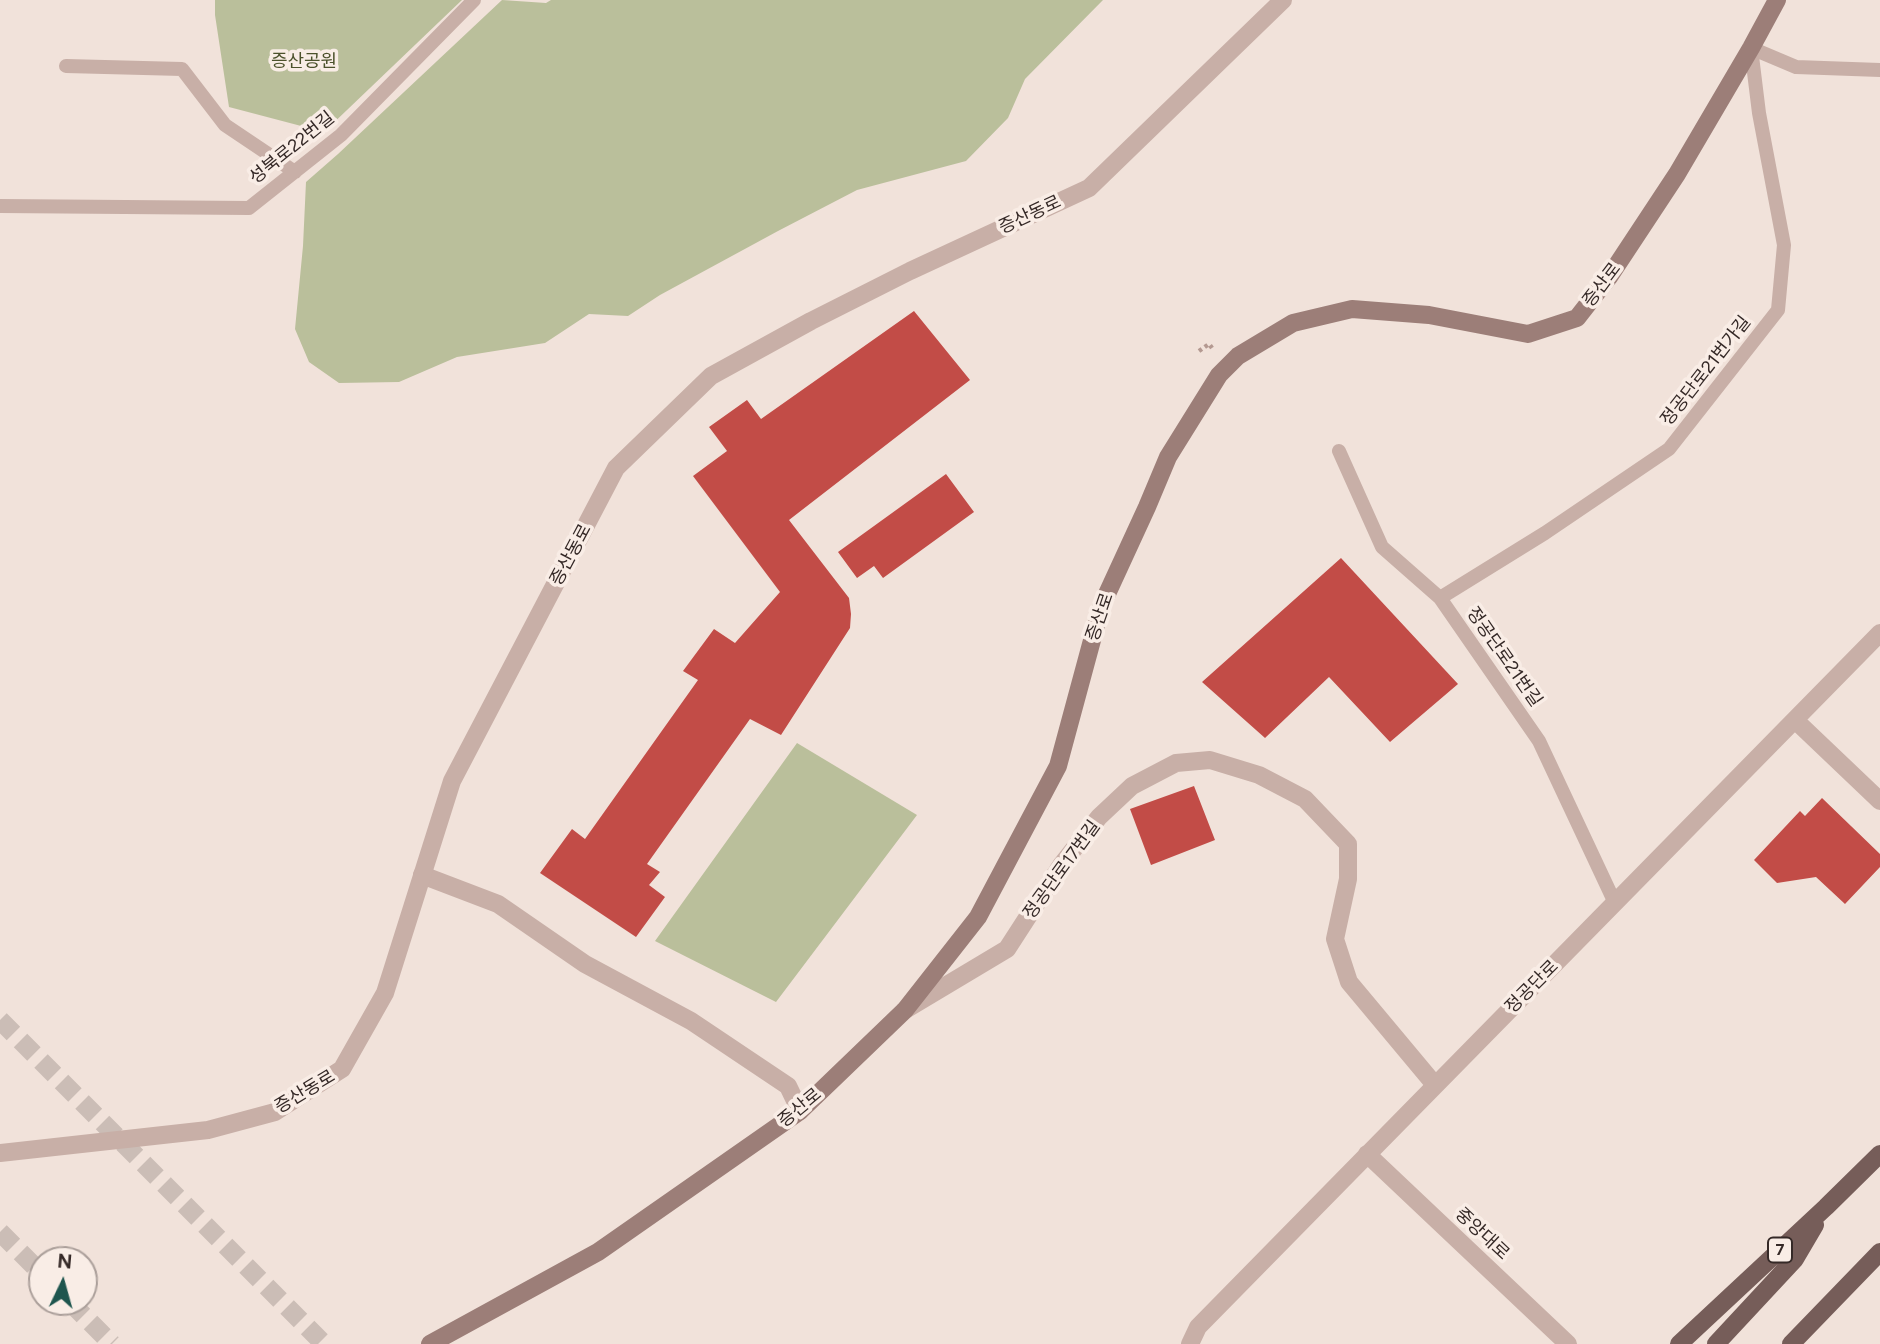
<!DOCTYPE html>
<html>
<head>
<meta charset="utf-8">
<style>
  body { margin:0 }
  #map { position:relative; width:1880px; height:1344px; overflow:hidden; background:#f1e2da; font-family:Figtree,sans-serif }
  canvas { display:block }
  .north { position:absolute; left:28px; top:1246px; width:70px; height:70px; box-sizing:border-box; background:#f9ede6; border:2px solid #ab9f9a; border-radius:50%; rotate:5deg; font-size:19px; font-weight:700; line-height:28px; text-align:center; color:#352927 }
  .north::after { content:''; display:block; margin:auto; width:24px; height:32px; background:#1e554e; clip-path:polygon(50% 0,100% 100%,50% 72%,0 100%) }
</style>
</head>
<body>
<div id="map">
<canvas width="1880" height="1344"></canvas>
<div class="north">N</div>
</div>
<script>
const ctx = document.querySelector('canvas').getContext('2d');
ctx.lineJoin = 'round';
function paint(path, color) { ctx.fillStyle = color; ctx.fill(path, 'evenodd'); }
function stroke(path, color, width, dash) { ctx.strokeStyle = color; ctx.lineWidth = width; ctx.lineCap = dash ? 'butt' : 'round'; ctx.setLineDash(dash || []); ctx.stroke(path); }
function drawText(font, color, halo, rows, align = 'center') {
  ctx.font = font + ' Figtree,"Noto Sans KR",sans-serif'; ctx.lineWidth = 7; ctx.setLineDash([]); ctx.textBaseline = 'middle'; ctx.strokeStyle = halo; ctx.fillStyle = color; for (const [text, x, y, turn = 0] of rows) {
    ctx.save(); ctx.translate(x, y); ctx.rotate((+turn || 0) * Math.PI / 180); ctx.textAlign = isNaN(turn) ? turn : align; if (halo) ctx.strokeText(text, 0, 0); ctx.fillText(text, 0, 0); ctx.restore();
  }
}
paint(new Path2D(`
  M 215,0 L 462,0 L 324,132 L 229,107 L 215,15 Z
  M 502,0 L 546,3 L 551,0 L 1103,0 L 1025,79 L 1008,118 L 966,161 L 857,190 L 778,231 L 660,295 L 628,316 L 589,314 L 545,343 L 457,357 L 399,382 L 339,383 L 309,362 L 295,329 L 303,246 L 306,182 L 338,154 Z
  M 797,743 L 917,815 L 776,1002 L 655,941 Z`), '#babf9b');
paint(new Path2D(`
  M 914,311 L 970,380 L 789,520 L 849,598 L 851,614 L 850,628 L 781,735 L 750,719 L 647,864 L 660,872 L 649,885 L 665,897 L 636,937 L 540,873 L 572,829 L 585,839 L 698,680 L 683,671 L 714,629 L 735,643 L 780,592 L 693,476 L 727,451 L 709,427 L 747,400 L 761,419 Z
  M 946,474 L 974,512 L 883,578 L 874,566 L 857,578 L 838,552 Z
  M 1341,558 L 1458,684 L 1390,742 L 1329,677 L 1265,738 L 1202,682 Z
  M 1194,786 L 1215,840 L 1151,865 L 1130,809 Z
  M 1822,798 L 1880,854 L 1880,867 L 1845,904 L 1816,877 L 1777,883 L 1754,860 L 1800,811 L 1805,816 Z`), '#c24c47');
stroke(new Path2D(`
  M 0,1020 L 324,1344
  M 0,1232 L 42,1274
  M 70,1302 L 112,1344`), '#cbbdb6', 19, [19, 10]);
stroke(new Path2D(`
  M 1199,351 L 1209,344 L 1212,348`), '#b49991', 4.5, [3.5, 3.5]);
stroke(new Path2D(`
  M 66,66 L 182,69 L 225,125 L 295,172
  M 0,206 L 249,208 L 341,135 L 474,0
  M 1339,451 L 1382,547 L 1440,598 L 1539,741 L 1615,903
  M 1440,598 L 1545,533 L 1669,449 L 1778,310 L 1784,245 L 1759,113 L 1751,48 L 1796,67 L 1880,70`), '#c8afa7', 14);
stroke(new Path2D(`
  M 1795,720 L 1880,801
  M 422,875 L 498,904 L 585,964 L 691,1021 L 788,1086 L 800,1111
  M 905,1010 L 1007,949 L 1062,864 L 1099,817 L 1132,786 L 1176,763 L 1210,760 L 1259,775 L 1305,799 L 1348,844 L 1348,879 L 1335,939 L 1349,982 L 1435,1085
  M 1367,1154 L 1568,1344
  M 1190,1344 L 1198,1327 L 1880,633`), '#c8afa7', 18);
stroke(new Path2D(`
  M 0,1153 L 208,1130 L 275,1112 L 342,1069 L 385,993 L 452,781 L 616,468 L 711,376 L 811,321 L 910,271 L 1089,188 L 1283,0`), '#c8afa7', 18);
stroke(new Path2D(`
  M 430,1344 L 598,1252 L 800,1111 L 905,1010 L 978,917 L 1058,766 L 1101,607 L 1147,507 L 1168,457 L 1219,375 L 1238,356 L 1293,323 L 1352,309 L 1429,315 L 1528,334 L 1577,318 L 1609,277 L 1677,174 L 1751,48 L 1777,0`), '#9c7e78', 18);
stroke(new Path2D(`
  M 1679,1344 L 1826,1207 L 1880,1154
  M 1716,1344 L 1795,1259 L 1815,1225
  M 1791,1344 L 1880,1252`), '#765d59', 18);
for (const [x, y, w] of [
  [1780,1250,24]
]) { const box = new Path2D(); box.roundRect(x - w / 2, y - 12.5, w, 25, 5); ctx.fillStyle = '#f9ede6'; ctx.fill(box); stroke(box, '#352927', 2); }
drawText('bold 16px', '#352927', null, [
  ["7",1780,1250]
]);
drawText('18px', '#4c522c', '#f9ede6', [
  ["증산공원",304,62]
]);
drawText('18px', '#352927', '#f9ede6', [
  ["성북로22번길",292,148,-39],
  ["증산동로",1030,215,-25],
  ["증산로",1602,285,-53],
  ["정공단로21번가길",1706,371,-52],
  ["증산동로",571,555,-62],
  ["증산로",1100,617,-71],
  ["정공단로21번길",1504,657,55],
  ["정공단로17번길",1062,870,-54],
  ["정공단로",1532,987,-45],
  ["증산동로",305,1092,-31],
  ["증산로",800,1108,-40],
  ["중앙대로",1482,1234,43]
]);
</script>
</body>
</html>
